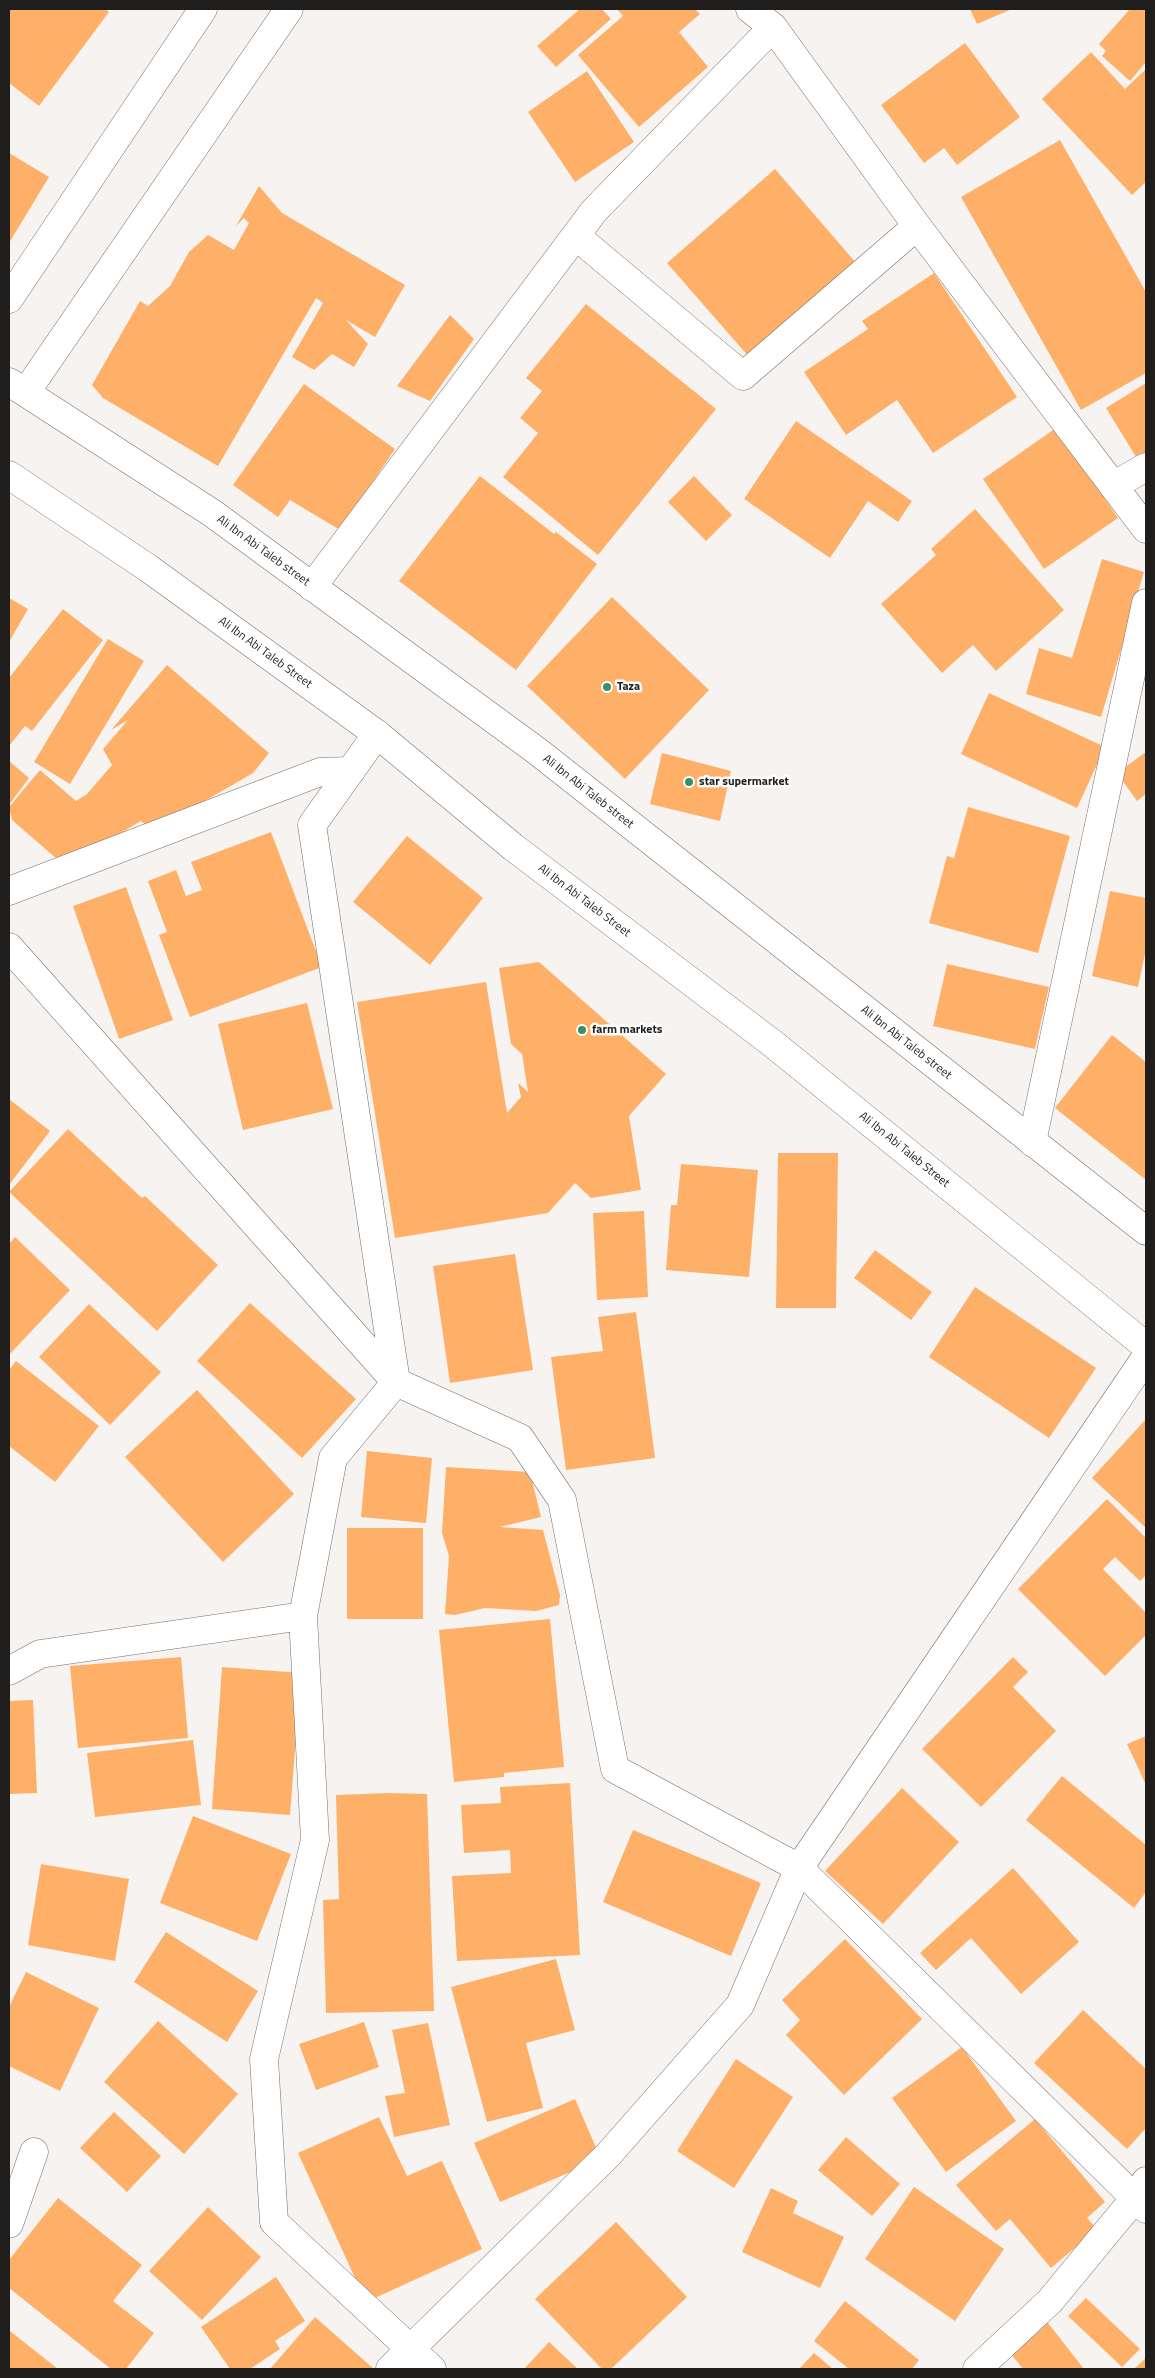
<!DOCTYPE html>
<html>
<head>
<meta charset="utf-8">
<style>
  body { margin:0 }
  #map { position:relative; width:1155px; height:2378px; overflow:hidden; background:#f7f3f1; font-family:"Titillium Web",sans-serif }
  canvas { display:block }
  .frame { position:absolute; inset:0; border:10px solid #1f1e1d; pointer-events:none }
</style>
</head>
<body>
<div id="map">
<canvas width="1155" height="2378"></canvas>
<div class="frame"></div>
</div>
<script>
const ctx = document.querySelector('canvas').getContext('2d');
ctx.lineJoin = 'round';
function paint(path, color) { ctx.fillStyle = color; ctx.fill(path, 'evenodd'); }
function stroke(path, color, width, dash) { ctx.strokeStyle = color; ctx.lineWidth = width; ctx.lineCap = dash ? 'butt' : 'round'; ctx.setLineDash(dash || []); ctx.stroke(path); }
function drawText(font, color, halo, rows, align = 'center') {
  ctx.font = font + ' "Titillium Web",sans-serif'; ctx.lineWidth = 5; ctx.setLineDash([]); ctx.textBaseline = 'middle'; ctx.strokeStyle = halo; ctx.fillStyle = color; for (const [text, x, y, turn = 0] of rows) {
    ctx.save(); ctx.translate(x, y); ctx.rotate((+turn || 0) * Math.PI / 180); ctx.textAlign = isNaN(turn) ? turn : align; if (halo) ctx.strokeText(text, 0, 0); ctx.fillText(text, 0, 0); ctx.restore();
  }
}
paint(new Path2D(`
  M 9,9 L 105,9 L 109,12 L 39,106 L 9,83 Z
  M 580,9 L 602,9 L 611,19 L 556,67 L 537,46 Z
  M 617,9 L 695,9 L 700,14 L 679,32 L 708,67 L 639,127 L 578,55 L 623,16 Z
  M 970,9 L 1012,9 L 977,24 Z
  M 1130,9 L 1146,9 L 1146,62 L 1130,81 L 1102,56 L 1106,51 L 1099,44 Z
  M 965,43 L 1020,117 L 957,165 L 944,148 L 924,163 L 881,105 Z
  M 1091,52 L 1125,89 L 1146,69 L 1146,182 L 1132,195 L 1042,99 Z
  M 587,71 L 634,142 L 575,182 L 528,112 Z
  M 1060,140 L 1146,292 L 1146,373 L 1081,410 L 961,197 Z
  M 9,153 L 49,177 L 9,243 Z
  M 775,169 L 857,264 L 749,357 L 667,263 Z
  M 259,186 L 282,213 L 405,285 L 375,337 L 346,320 L 368,344 L 354,367 L 332,354 L 314,370 L 292,357 L 323,303 L 316,298 L 218,466 L 103,398 L 92,385 L 140,301 L 148,306 L 170,286 L 189,252 L 208,235 L 234,250 L 249,223 L 244,218 L 236,226 Z
  M 934,273 L 1017,397 L 933,453 L 897,400 L 846,435 L 804,372 L 868,329 L 862,321 Z
  M 586,304 L 716,409 L 598,555 L 503,477 L 538,433 L 520,418 L 542,391 L 526,378 Z
  M 450,315 L 474,339 L 430,401 L 397,386 Z
  M 1146,383 L 1146,461 L 1141,465 L 1106,408 Z
  M 304,384 L 395,449 L 340,530 L 290,500 L 278,517 L 233,485 Z
  M 796,421 L 912,501 L 898,522 L 868,501 L 830,558 L 744,499 Z
  M 1056,428 L 1118,518 L 1044,569 L 983,479 Z
  M 480,476 L 554,534 L 556,532 L 597,564 L 516,670 L 399,581 Z
  M 694,476 L 732,515 L 706,541 L 668,502 Z
  M 975,509 L 1064,610 L 996,671 L 973,645 L 942,673 L 881,604 L 936,555 L 931,549 Z
  M 1102,559 L 1144,572 L 1101,717 L 1026,694 L 1039,648 L 1072,658 Z
  M 612,597 L 709,690 L 625,779 L 527,686 Z
  M 9,598 L 28,609 L 9,642 Z
  M 63,609 L 103,640 L 32,731 L 25,726 L 9,746 L 9,678 Z
  M 108,639 L 144,661 L 70,784 L 34,762 Z
  M 167,665 L 269,753 L 253,773 L 153,831 L 141,821 L 65,866 L 12,820 L 9,807 L 40,770 L 76,801 L 87,794 L 112,765 L 103,749 L 128,720 L 111,730 Z
  M 989,693 L 1105,747 L 1077,808 L 961,754 Z
  M 1146,752 L 1146,794 L 1137,801 L 1117,773 Z
  M 662,753 L 731,771 L 720,821 L 650,804 Z
  M 9,761 L 29,778 L 9,805 Z
  M 968,807 L 1070,836 L 1038,953 L 929,923 L 947,856 L 954,858 Z
  M 271,832 L 322,967 L 190,1017 L 159,935 L 167,932 L 148,881 L 176,870 L 186,896 L 202,890 L 191,862 Z
  M 407,836 L 483,898 L 430,965 L 353,902 Z
  M 126,887 L 173,1020 L 119,1039 L 73,906 Z
  M 1110,891 L 1146,898 L 1146,949 L 1138,987 L 1092,976 Z
  M 539,962 L 666,1074 L 629,1116 L 641,1190 L 591,1198 L 575,1183 L 548,1213 L 395,1238 L 357,1002 L 486,982 L 507,1113 L 521,1097 L 518,1083 L 528,1092 L 522,1054 L 511,1044 L 499,968 Z
  M 947,964 L 1049,987 L 1035,1049 L 933,1026 Z
  M 307,1003 L 333,1109 L 243,1130 L 218,1024 Z
  M 1112,1035 L 1146,1062 L 1146,1180 L 1055,1108 Z
  M 9,1099 L 50,1131 L 9,1185 Z
  M 68,1129 L 142,1198 L 145,1196 L 218,1265 L 157,1331 L 9,1192 Z
  M 778,1153 L 838,1153 L 836,1308 L 776,1308 Z
  M 681,1164 L 758,1170 L 749,1277 L 666,1270 L 671,1205 L 677,1205 Z
  M 644,1211 L 648,1297 L 597,1300 L 593,1213 Z
  M 15,1237 L 70,1290 L 9,1355 L 9,1244 Z
  M 875,1250 L 932,1292 L 911,1320 L 854,1278 Z
  M 515,1254 L 533,1370 L 450,1383 L 433,1266 Z
  M 975,1287 L 1096,1368 L 1049,1438 L 929,1357 Z
  M 250,1303 L 356,1399 L 302,1458 L 197,1361 Z
  M 89,1304 L 161,1372 L 110,1425 L 39,1357 Z
  M 636,1312 L 655,1458 L 566,1470 L 551,1357 L 603,1351 L 598,1317 Z
  M 16,1361 L 99,1426 L 55,1482 L 9,1446 L 9,1370 Z
  M 197,1390 L 294,1494 L 223,1562 L 125,1457 Z
  M 1146,1419 L 1146,1528 L 1092,1478 Z
  M 367,1451 L 432,1458 L 426,1523 L 361,1517 Z
  M 446,1467 L 530,1472 L 541,1517 L 500,1527 L 543,1530 L 560,1595 L 559,1605 L 536,1611 L 485,1608 L 455,1615 L 445,1614 L 449,1556 L 442,1533 Z
  M 1107,1499 L 1146,1538 L 1146,1575 L 1140,1581 L 1115,1557 L 1103,1569 L 1146,1613 L 1146,1635 L 1105,1676 L 1018,1589 Z
  M 347,1528 L 423,1528 L 423,1619 L 347,1619 Z
  M 550,1619 L 564,1767 L 504,1773 L 504,1777 L 454,1782 L 439,1630 Z
  M 181,1657 L 188,1738 L 78,1748 L 70,1666 Z
  M 1013,1657 L 1028,1672 L 1013,1687 L 1056,1731 L 981,1807 L 922,1749 Z
  M 222,1667 L 301,1673 L 290,1815 L 212,1809 Z
  M 33,1700 L 37,1793 L 9,1794 L 9,1701 Z
  M 1146,1736 L 1146,1785 L 1127,1744 Z
  M 193,1740 L 201,1805 L 95,1817 L 87,1753 Z
  M 1062,1776 L 1146,1845 L 1146,1892 L 1134,1908 L 1026,1820 Z
  M 570,1783 L 580,1955 L 457,1961 L 452,1876 L 511,1873 L 510,1850 L 464,1853 L 461,1805 L 501,1803 L 500,1787 Z
  M 902,1788 L 959,1842 L 883,1924 L 825,1871 Z
  M 389,1793 L 427,1794 L 434,2011 L 326,2013 L 323,1900 L 339,1899 L 336,1795 Z
  M 193,1816 L 291,1854 L 257,1941 L 160,1903 Z
  M 633,1830 L 761,1883 L 731,1956 L 603,1902 Z
  M 41,1864 L 129,1879 L 115,1961 L 28,1945 Z
  M 1013,1868 L 1079,1942 L 1021,1994 L 971,1938 L 936,1970 L 920,1953 Z
  M 166,1932 L 258,1991 L 227,2042 L 134,1982 Z
  M 845,1939 L 922,2019 L 844,2095 L 786,2035 L 800,2020 L 782,2000 Z
  M 556,1959 L 575,2030 L 526,2043 L 543,2108 L 487,2122 L 451,1987 Z
  M 26,1972 L 99,2008 L 60,2091 L 9,2066 L 9,2007 Z
  M 1083,2010 L 1146,2069 L 1146,2128 L 1127,2149 L 1034,2063 Z
  M 158,2021 L 238,2094 L 184,2154 L 104,2082 Z
  M 364,2022 L 379,2067 L 316,2090 L 299,2044 Z
  M 428,2023 L 450,2125 L 394,2137 L 385,2096 L 405,2093 L 392,2030 Z
  M 962,2047 L 1016,2121 L 946,2172 L 892,2098 Z
  M 736,2059 L 793,2097 L 734,2188 L 677,2151 Z
  M 575,2099 L 601,2159 L 500,2202 L 474,2143 Z
  M 114,2112 L 161,2156 L 127,2192 L 80,2148 Z
  M 379,2117 L 407,2176 L 442,2161 L 482,2249 L 366,2302 L 298,2153 Z
  M 1035,2119 L 1105,2202 L 1087,2218 L 1097,2229 L 1051,2268 L 1010,2219 L 996,2231 L 956,2185 Z
  M 846,2137 L 900,2184 L 872,2216 L 818,2170 Z
  M 914,2187 L 1004,2249 L 955,2321 L 865,2259 Z
  M 771,2188 L 798,2201 L 793,2213 L 844,2237 L 820,2288 L 742,2252 Z
  M 58,2198 L 142,2265 L 113,2301 L 154,2333 L 126,2369 L 111,2369 L 9,2288 L 9,2260 Z
  M 208,2207 L 261,2257 L 202,2320 L 149,2271 Z
  M 616,2222 L 687,2297 L 611,2369 L 602,2369 L 535,2299 Z
  M 276,2277 L 305,2321 L 275,2341 L 280,2349 L 250,2369 L 230,2369 L 201,2327 Z
  M 1086,2298 L 1140,2349 L 1122,2367 L 1068,2316 Z
  M 845,2301 L 919,2360 L 912,2369 L 849,2369 L 814,2341 Z
  M 315,2317 L 374,2369 L 270,2369 Z
  M 1045,2319 L 1084,2369 L 1023,2369 L 1007,2349 Z
  M 10,2331 L 58,2369 L 9,2369 Z
  M 549,2342 L 578,2369 L 524,2369 Z
  M 814,2353 L 833,2369 L 799,2369 Z
  M 1146,2358 L 1146,2369 L 1134,2369 Z`), '#feb069');
const minor = new Path2D(`
  M 750,9 L 773,27 L 917,226 L 1146,529
  M 576,236 L 743,376 L 917,226
  M 9,299 L 203,9
  M 26,392 L 289,9
  M 1113,486 L 1146,467
  M 312,587 L 594,211 L 773,27
  M 377,734 L 312,825 L 396,1382 L 520,1438 L 562,1500 L 615,1769 L 799,1868 L 1146,2209
  M 9,891 L 320,772 L 351,771
  M 9,947 L 396,1382 L 333,1458 L 303,1616 L 315,1840 L 264,2059 L 274,2222 L 432,2369
  M 1032,1142 L 1146,603
  M 9,1671 L 40,1654 L 303,1616
  M 9,2224 L 34,2152
  M 390,2369 L 608,2155 L 740,2005 L 799,1868 L 1146,1357
  M 977,2369 L 1050,2301 L 1135,2198 L 1146,2181`);
const major = new Path2D(`
  M 9,382 L 212,513 L 537,751 L 1146,1231
  M 9,475 L 148,568 L 377,734 L 513,847 L 772,1043 L 1146,1346`);
stroke(minor, '#74716f', 29);
stroke(major, '#74716f', 29);
stroke(minor, '#fff', 28);
stroke(major, '#fff', 28);
for (const [x, y, r, color] of [
  [607,687,5,"#349168"],
  [689,782,5,"#349168"],
  [582,1030,5,"#349168"]
]) { const dot = new Path2D(); dot.arc(x, y, r, 0, 2 * Math.PI); ctx.fillStyle = color; ctx.fill(dot); stroke(dot, '#fff', 2); }
drawText('12px', '#1f1e1d', '#fff', [
  ["Ali Ibn Abi Taleb street",263,551,36],
  ["Ali Ibn Abi Taleb Street",265,653,36],
  ["Ali Ibn Abi Taleb street",588,792,38],
  ["Ali Ibn Abi Taleb Street",584,901,37],
  ["Ali Ibn Abi Taleb street",906,1043,38],
  ["Ali Ibn Abi Taleb Street",904,1150,39]
]);
drawText('bold 12px', '#1f1e1d', '#fff', [
  ["Taza",617,687],
  ["star supermarket",699,782],
  ["farm markets",592,1030]
], 'left');
</script>
</body>
</html>
